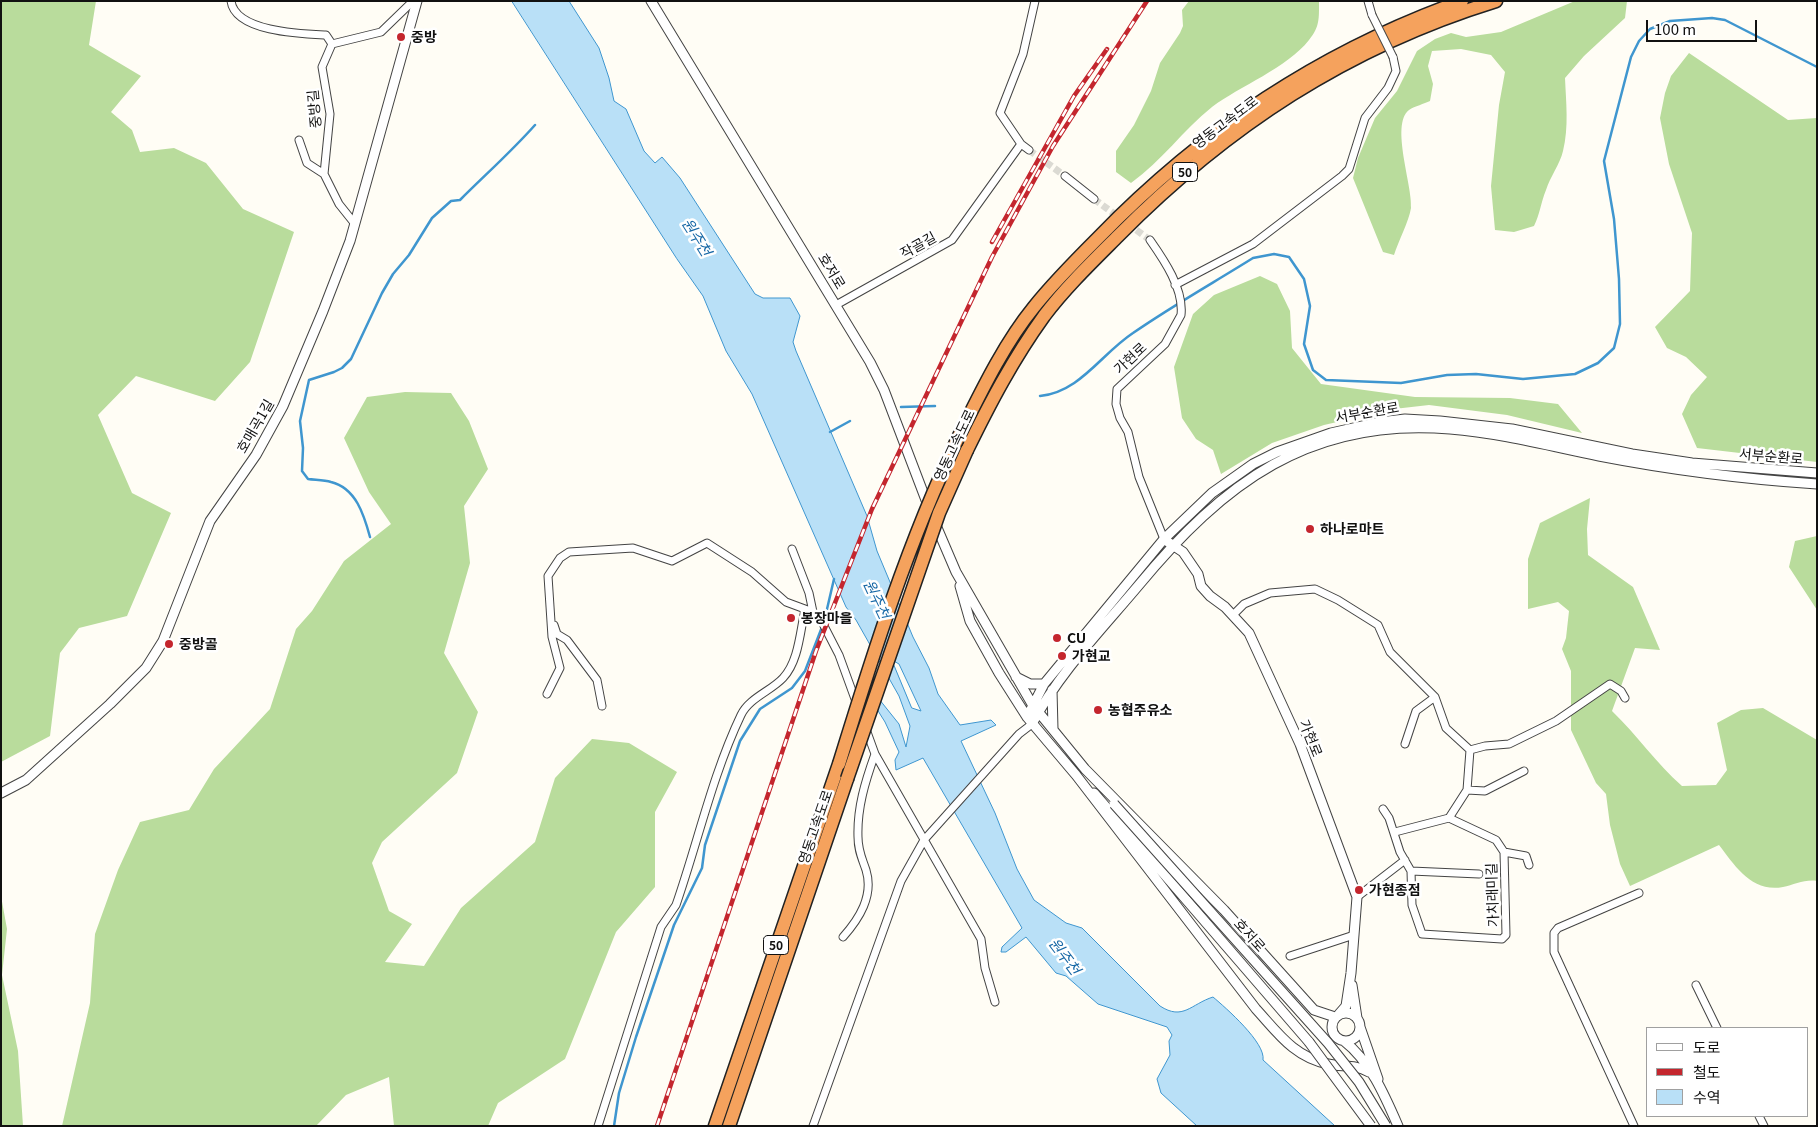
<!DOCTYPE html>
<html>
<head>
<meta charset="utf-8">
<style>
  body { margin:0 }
  #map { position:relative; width:1818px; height:1127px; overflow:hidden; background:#fffdf5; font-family:Georgia,"Noto Sans KR",serif }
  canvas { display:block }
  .frame { position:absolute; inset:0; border:2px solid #111; pointer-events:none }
  .legend { position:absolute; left:1646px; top:1027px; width:162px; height:90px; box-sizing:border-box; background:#fff; border:1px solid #a0a0a0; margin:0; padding:6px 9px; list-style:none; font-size:15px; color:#111 }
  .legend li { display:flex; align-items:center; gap:10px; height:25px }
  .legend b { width:25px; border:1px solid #a0a0a0 }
  .scale { position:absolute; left:1646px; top:20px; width:111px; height:22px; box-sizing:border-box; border:2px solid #111; border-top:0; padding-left:6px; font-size:15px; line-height:18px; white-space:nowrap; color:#111; -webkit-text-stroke:4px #fff; paint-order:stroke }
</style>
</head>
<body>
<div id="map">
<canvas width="1818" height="1127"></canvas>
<div class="frame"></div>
<ul class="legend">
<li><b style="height:6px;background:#fff"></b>도로</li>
<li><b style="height:6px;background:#c4262e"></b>철도</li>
<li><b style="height:14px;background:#b9e0f7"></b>수역</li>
</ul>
<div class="scale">100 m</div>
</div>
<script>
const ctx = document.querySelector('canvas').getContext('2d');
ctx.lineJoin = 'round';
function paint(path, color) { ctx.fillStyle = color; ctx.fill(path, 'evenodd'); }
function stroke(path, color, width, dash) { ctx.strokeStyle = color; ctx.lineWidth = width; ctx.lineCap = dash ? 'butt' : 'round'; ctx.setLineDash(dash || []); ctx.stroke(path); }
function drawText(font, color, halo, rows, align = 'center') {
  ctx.font = font + ' Georgia,"Noto Sans KR",serif'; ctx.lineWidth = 5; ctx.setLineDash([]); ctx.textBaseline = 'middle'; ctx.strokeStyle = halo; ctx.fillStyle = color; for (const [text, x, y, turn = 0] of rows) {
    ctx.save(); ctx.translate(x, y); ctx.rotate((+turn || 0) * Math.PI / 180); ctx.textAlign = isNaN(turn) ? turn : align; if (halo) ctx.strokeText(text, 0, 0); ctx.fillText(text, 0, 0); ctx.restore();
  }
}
paint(new Path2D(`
  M 1,1 L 96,1 L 89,45 L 141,76 L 111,112 L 132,130 L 140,152 L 174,148 L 206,163 L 243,209 L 294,232 L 250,362 L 215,401 L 136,376 L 98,415 L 132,493 L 171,513 L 127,616 L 79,628 L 60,653 L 50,736 L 1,762 Z
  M 1189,1 L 1319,1 C 1319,18 1320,27 1309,40 C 1287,68 1240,86 1212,107 C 1183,130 1162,161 1131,183 L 1116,172 L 1116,151 L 1134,125 L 1151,91 L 1160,63 L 1180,33 L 1183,26 L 1182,10 Z
  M 1575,1 L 1627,1 L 1625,18 L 1584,56 L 1565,78 C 1566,102 1569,127 1563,151 C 1560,164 1550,177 1546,190 C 1541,202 1540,214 1534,226 L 1514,232 L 1495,230 L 1491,186 L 1499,105 L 1505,72 L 1491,55 L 1461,49 L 1432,51 L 1428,66 L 1433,84 L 1430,101 C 1424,104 1415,106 1409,110 C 1390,125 1413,186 1411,208 C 1409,221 1398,242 1394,255 L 1383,252 L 1353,178 L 1358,158 L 1375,118 L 1397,91 L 1417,51 L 1435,39 L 1451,33 L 1466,37 L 1501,32 Z
  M 1689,53 L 1788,120 L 1817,118 L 1817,462 L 1697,448 L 1682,414 L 1691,395 L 1707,377 L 1686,357 L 1667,348 L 1655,327 L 1690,291 L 1692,233 L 1669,164 L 1660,118 L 1665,93 L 1671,76 Z
  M 1260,276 L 1277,284 L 1290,311 L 1292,348 L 1321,384 L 1415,397 L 1510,398 L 1558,404 L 1582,433 L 1507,415 L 1429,405 L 1394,409 L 1324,425 L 1272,443 L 1221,474 L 1213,450 L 1196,439 L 1182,418 L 1174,367 L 1193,314 L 1214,295 Z
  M 405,392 L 451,393 L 469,421 L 488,469 L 464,506 L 470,563 L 444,653 L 478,712 L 457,773 L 382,842 L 372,863 L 389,911 L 412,924 L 385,962 L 424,966 L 461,908 L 535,842 L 555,778 L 592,739 L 629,743 L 677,772 L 655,812 L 655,887 L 616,932 L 565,1059 L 498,1103 L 488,1126 L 394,1126 L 389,1077 L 346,1095 L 316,1126 L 62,1126 L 90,1003 L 95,934 L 118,870 L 140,822 L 189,810 L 214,769 L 270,709 L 296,629 L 312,611 L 344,561 L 391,524 L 369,492 L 344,438 L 367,397 Z
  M 1590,498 L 1587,529 L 1588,555 L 1633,587 L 1660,650 L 1635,648 L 1612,711 C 1637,735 1656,763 1682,786 L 1716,785 L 1727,770 L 1717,723 L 1741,710 L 1763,708 L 1817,740 L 1817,881 C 1805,879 1794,885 1783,887 C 1752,893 1735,866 1719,845 L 1630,886 L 1620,864 L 1610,825 L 1606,794 L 1596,783 L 1571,730 L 1571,671 L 1562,649 L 1566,638 L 1569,611 L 1558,602 L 1528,609 L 1528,559 L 1540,523 Z
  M 1817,536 L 1817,610 L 1789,567 L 1795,541 Z
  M 1,896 L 7,929 L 2,975 L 18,1051 L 23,1126 L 1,1126 Z`), '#b9dc9c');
const water = new Path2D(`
  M 512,1 L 569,1 L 599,48 L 609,78 L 614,101 L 626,109 L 644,151 L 655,163 L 662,157 L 680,178 L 755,294 L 763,298 L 790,298 L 800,316 L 793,342 L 796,351 L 867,516 L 877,551 L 913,637 L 929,668 L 938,694 L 960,725 L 991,720 L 996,725 L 961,741 L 995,813 L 1017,869 L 1034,900 L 1066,923 L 1082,928 L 1160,1006 C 1183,1021 1191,1004 1213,997 C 1226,1008 1266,1043 1263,1060 L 1335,1126 L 1197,1126 L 1161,1093 L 1157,1079 L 1170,1055 L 1169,1041 L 1172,1035 L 1167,1027 L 1098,1004 L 1066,976 L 1056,973 L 1026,937 L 1006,952 L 1001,952 L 1002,947 L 1022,928 L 923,758 L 896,770 L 895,760 L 899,752 L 885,722 L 863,687 L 879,699 L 899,724 L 906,747 L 910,726 L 899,696 L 856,620 L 846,607 L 752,394 L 726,351 L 703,296 L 677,259 ZM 892,660 L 899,664 L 921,711 L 912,708 Z`);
paint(water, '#b9e0f7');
stroke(water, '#3f96cf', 1);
stroke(new Path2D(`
  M 1040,396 C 1080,392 1101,354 1133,333 C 1172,306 1213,283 1253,258 L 1274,254 L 1289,257 L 1304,279 L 1310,306 L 1304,344 L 1313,370 L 1326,380 L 1401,383 L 1447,375 L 1476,374 L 1523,379 L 1575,374 L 1598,363 L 1614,348 L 1620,324 L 1619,279 L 1614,219 L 1604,161 L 1631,57 L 1639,41 L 1650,29 L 1670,21 L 1712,18 L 1725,20 L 1817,67
  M 901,407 L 935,406
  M 830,432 L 850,421
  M 370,537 C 364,515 356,488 331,482 C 324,480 315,480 308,479 L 302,471 L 303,448 L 300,421 L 309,380 L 334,372 L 342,368 L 351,359 L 382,293 L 393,274 L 409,255 L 432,218 L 451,201 L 460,200 C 485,175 512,151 535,125
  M 824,622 L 834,579
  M 614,1126 L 619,1093 L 636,1037 L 674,925 L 702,868 L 705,845 L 740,741 L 760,709 L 792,688 L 805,671 L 822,627`), '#3f96cf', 2.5);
stroke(new Path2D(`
  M 1029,150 L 1065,176
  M 1094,199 L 1150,240`), '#dbdad3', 7, [7, 3.5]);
const minor = new Path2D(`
  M 231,1 C 235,32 302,34 326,35 L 332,44 L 381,32 L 413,1
  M 1368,1 L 1372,15
  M 332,44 L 322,67 L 330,114 L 324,174 L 339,204 L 355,224
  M 299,140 L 307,163 L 324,174
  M 1021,144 L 1000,113 L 1023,54 L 1035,1
  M 1065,176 L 1094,199
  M 1150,240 C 1164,260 1184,289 1181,315 L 1165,344 L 1117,389 L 1116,404 L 1120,418 L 1128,432 L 1139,477 L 1164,539
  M 1175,285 L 1253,244 L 1342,176 L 1349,169 L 1365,118 L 1388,88 L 1396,71 L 1393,57
  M 836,305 L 952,240 L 1021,144 L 1029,150
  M 792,549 L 809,593 L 813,612
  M 1233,615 L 1244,604 L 1270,593 L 1315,589 L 1338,600 L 1378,625 L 1390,652 L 1435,697 L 1446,728 L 1470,750 L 1467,790 L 1449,818
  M 554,625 L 557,634 L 567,640 L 597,680 L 602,706
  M 547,694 L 560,668 L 552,637 L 548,576 L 560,558 L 569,552 L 633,548 L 672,561 L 707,543 L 752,572 L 786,602 L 813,612 L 821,620 L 839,655 L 875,754 L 981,939 L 985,968 L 995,1002
  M 1405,744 L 1416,711 L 1435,697
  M 1470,750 L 1485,746 L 1509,744 L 1556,721 L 1610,684 L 1621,691 L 1625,698
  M 1467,790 L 1485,791 L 1524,771
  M 1383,809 L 1389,818 L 1400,852 L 1411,871 L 1412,905 L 1422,934 L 1502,939 L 1506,935 L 1504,852 L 1496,840 L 1449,818
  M 1395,832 L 1449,818
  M 1504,852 L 1526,856 L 1529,865
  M 1411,871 L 1479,874
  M 1357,897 L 1405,860
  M 843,937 C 859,919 874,896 866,870 C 862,858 858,851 858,837 C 857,808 865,782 875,754
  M 1290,956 L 1354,935
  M 1696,985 L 1717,1028
  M 1759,1116 L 1764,1126
  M 598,1126 L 661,927 L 676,905 C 698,842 712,776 741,715 C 749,698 771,691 783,678 C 799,661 800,631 805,610
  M 813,1126 L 901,881 L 924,840 L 1019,734 L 1032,724
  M 1634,1126 L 1554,952 L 1554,933 L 1558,928 L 1639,893`);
const tertiary = new Path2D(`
  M 651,1 L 870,362 L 884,390 L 929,508
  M 935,523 L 956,572 L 1032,704 L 1085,769 L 1224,910 L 1314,1010 L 1335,1017
  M 1168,542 L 1183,552 L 1198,574 L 1201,586 L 1210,596 L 1225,607 L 1249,633 L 1300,744 L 1357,897 L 1351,973 L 1346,1006 L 1339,1014
  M 960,586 L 970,621 L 999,673 L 1027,717 L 1076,775 L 1256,1009 C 1278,1033 1294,1057 1328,1064 C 1343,1067 1355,1064 1369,1072
  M 1016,677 L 1030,684 L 1044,684
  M 1052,690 L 1053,729
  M 1027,717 L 1044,684 L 1164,539 L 1212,493 L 1253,464 L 1277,452 L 1331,433 L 1380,422 L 1405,419 L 1440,421 L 1512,429 L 1632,454 L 1692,463 L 1817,473
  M 1032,724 C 1059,673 1101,630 1138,586 C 1223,483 1310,417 1450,429 C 1500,433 1550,446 1599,456 C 1671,470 1743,479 1817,484
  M 1,793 L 26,780 L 110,704 L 146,668 L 163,641 L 210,521 L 256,455 L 283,406 L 323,311 L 350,241 L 417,1
  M 1094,793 L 1309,1042
  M 1352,985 L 1357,1018
  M1332 1027a14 14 0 1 1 28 0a14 14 0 1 1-28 0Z
  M 1360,1027 L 1378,1079
  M 1344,1041 C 1370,1061 1385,1096 1398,1126`);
const motorway = new Path2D(`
  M 958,438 C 980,394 1003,345 1034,307 C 1053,283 1076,260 1098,238 C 1203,130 1320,52 1462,1
  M 967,450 C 990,403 1013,359 1044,316 C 1066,287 1093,261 1118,236 C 1227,126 1347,47 1496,1
  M 715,1126 L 839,764
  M 729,1126 L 847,779`);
stroke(minor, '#444', 9);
stroke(tertiary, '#444', 11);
stroke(motorway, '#222', 15);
stroke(minor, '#fff', 7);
stroke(tertiary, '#fff', 9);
stroke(motorway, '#f5a25d', 12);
const rail = new Path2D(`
  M 992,242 L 1074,96 L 1107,49
  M 657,1126 L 816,651 L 872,509 L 992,257 L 1053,146 L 1147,1`);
stroke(rail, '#c4262e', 4.5);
stroke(rail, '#fff', 2.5, [8]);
const minorBridge = new Path2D(`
  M 1372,15 L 1393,57`);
const tertiaryBridge = new Path2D(`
  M 1114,804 L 1328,1043 L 1359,1082 L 1386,1126
  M 1309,1042 L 1371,1126`);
const motorwayBridge = new Path2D(`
  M 839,764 C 873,654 908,542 958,438
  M 847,779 L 939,513 L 967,450`);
stroke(minorBridge, '#444', 9, []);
stroke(tertiaryBridge, '#444', 11, []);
stroke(motorwayBridge, '#222', 15, []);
stroke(minorBridge, '#fff', 7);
stroke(tertiaryBridge, '#fff', 9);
stroke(motorwayBridge, '#f5a25d', 12);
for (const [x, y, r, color] of [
  [401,37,5,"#c4262e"],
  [1310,529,5,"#c4262e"],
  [791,618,5,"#c4262e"],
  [1057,638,5,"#c4262e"],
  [169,644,5,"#c4262e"],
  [1062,656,5,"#c4262e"],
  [1098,710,5,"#c4262e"],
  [1359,890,5,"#c4262e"]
]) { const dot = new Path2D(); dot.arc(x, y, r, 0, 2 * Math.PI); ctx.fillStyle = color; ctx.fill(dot); stroke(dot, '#fff', 2); }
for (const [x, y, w] of [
  [1185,172,25],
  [776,945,25]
]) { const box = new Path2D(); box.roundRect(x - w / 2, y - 9.5, w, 19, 4); ctx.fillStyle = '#fff'; ctx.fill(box); stroke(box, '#111', 1); }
drawText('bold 12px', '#111', null, [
  ["50",1185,172],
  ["50",776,945]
]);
drawText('bold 14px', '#111', '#fff', [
  ["중방",411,37],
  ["하나로마트",1320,529],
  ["봉장마을",801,618],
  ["CU",1067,638],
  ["중방골",179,644],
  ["가현교",1072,656],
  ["농협주유소",1108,710],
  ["가현종점",1369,890]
], 'left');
drawText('14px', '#111', '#fff', [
  ["중방길",314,109,-95],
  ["영동고속도로",1225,122,-37],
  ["작골길",918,245,-29],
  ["호저로",832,271,59],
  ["가현로",1130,358,-43],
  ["서부순환로",1367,412,-10],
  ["호매곡1길",255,426,-60],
  ["영동고속도로",954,445,-65],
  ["서부순환로",1771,456,5],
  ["가현로",1311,738,68],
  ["영동고속도로",815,827,-71],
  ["가치래미길",1492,895,-92],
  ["호저로",1250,935,48]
]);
drawText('italic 15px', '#1768a6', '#fff', [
  ["원주천",697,237,58],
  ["원주천",877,599,65],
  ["원주천",1065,956,53]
]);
</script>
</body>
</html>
